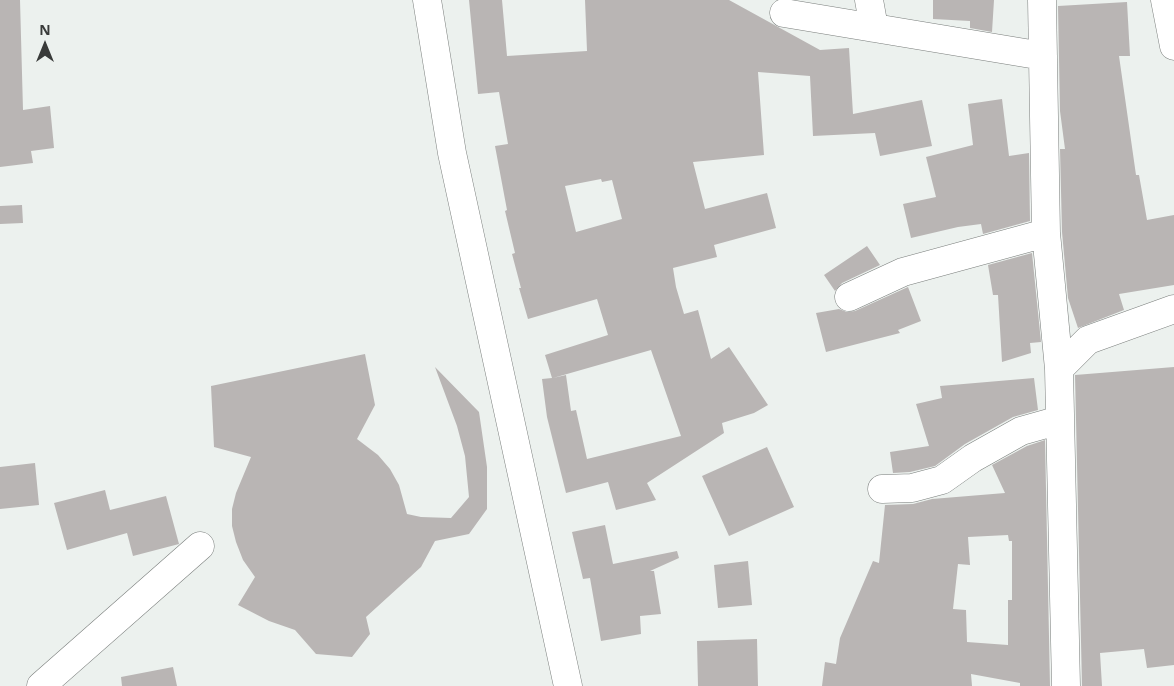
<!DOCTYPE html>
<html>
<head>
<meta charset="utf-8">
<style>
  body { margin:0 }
  #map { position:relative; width:1174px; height:686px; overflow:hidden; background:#ecf1ee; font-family:"Open Sans",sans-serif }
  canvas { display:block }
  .north { position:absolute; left:20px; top:20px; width:50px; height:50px; -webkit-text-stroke:4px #ecf1ee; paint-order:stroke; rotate:0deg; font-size:14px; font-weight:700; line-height:20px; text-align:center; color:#393b3a }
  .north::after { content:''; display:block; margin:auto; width:18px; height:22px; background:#393b3a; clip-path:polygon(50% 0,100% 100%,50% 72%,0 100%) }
</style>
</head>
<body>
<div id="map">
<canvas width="1174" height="686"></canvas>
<div class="north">N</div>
</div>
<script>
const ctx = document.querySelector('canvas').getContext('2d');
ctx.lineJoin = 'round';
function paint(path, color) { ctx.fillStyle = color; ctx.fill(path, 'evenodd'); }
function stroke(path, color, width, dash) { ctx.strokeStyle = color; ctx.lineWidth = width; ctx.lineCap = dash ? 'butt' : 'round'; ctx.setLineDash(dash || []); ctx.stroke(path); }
paint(new Path2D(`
  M 0,0 L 20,0 L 23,110 L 50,106 L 54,148 L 31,151 L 33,163 L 0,167 Z
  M 469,0 L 502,0 L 507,56 L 587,51 L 585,0 L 729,0 L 820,50 L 849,48 L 853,114 L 922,100 L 932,146 L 880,156 L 875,133 L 813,136 L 810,76 L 758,72 L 764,155 L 693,162 L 705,209 L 767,193 L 776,228 L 714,245 L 717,257 L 673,268 L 676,287 L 684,314 L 698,310 L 711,359 L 729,347 L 768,405 L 754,413 L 722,423 L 724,433 L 647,483 L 656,500 L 616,510 L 608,482 L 566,493 L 547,417 L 542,379 L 552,378 L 545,355 L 608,335 L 597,299 L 528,319 L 519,288 L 521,288 L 512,254 L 515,253 L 505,211 L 507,210 L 495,146 L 508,144 L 499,92 L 478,94 ZM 601,179 L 602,182 L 612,180 L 622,219 L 576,232 L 565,186 ZM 651,350 L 681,436 L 587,459 L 576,410 L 571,411 L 566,375 L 553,378 Z
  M 933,0 L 994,0 L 992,32 L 970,28 L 970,21 L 933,19 Z
  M 1127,2 L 1130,56 L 1119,56 L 1136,175 L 1139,175 L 1147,220 L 1174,215 L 1174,285 L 1119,294 L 1124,310 L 1078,328 L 1068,298 L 1062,232 L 1060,149 L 1065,149 L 1060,111 L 1058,6 Z
  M 1002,99 L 1009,156 L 1029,153 L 1030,221 L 983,234 L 981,224 L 958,227 L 911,238 L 903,204 L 936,197 L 926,157 L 973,145 L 968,104 Z
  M 22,205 L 23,223 L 0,224 L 0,206 Z
  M 867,246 L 880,265 L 842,283 L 835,291 L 824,275 Z
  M 1032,253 L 1041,342 L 1030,343 L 1031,353 L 1002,362 L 998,295 L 993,295 L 988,265 Z
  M 908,287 L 921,321 L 898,330 L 900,333 L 826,352 L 816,313 L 839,309 L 847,312 L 855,311 Z
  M 365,354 L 375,405 L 357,439 L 378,455 L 390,469 L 399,485 L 407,514 L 421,517 L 451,518 L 469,497 L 465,456 L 457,426 L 435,367 L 479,412 L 487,467 L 487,509 L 469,534 L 435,541 L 421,567 L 366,617 L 370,634 L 352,657 L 316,654 L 295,630 L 269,621 L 238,605 L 255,577 L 243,560 L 236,542 L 232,526 L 232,509 L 236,493 L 251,457 L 214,447 L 211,386 Z
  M 1174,367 L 1174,665 L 1147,668 L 1144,649 L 1100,653 L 1102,686 L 1082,686 L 1075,375 Z
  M 1034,378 L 1038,410 L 1013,417 L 965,444 L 935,466 L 910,472 L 893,473 L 890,452 L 929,446 L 916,404 L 942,398 L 940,386 Z
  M 1045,440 L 1050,686 L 1020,686 L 1020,683 L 971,674 L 972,686 L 822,686 L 825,662 L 836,664 L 840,638 L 873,561 L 879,563 L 885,505 L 913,504 L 932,499 L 1005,493 L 992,465 L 1027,446 ZM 1008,535 L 1009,541 L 1012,541 L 1012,600 L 1008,600 L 1008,645 L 967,642 L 966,610 L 953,609 L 958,564 L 970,565 L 968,537 Z
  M 767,447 L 794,507 L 729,536 L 702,476 Z
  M 35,463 L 39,505 L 0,509 L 0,467 Z
  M 105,490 L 110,510 L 166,496 L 179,544 L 133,556 L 127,533 L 67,550 L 54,503 Z
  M 605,525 L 613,564 L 677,551 L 679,558 L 650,571 L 654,571 L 661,614 L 640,616 L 641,634 L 601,641 L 590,578 L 583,579 L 572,532 Z
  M 748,561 L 752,605 L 718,608 L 714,565 Z
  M 757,639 L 758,686 L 698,686 L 697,641 Z
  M 173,667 L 177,686 L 122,686 L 121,677 Z`), '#b9b5b4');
const minor = new Path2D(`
  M 427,0 L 452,153 L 568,686
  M 869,0 L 874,28
  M 1042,0 L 1046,233 L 1059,369 L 1066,686
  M 1165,0 L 1174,46
  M 784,13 L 1043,56
  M 849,297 L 903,272 L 1046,233
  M 1059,369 L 1088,340 L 1174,309
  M 882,489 L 912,488 L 942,480 L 973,458 L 1021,431 L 1060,420
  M 41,686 L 200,546`);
stroke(minor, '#7a7e7c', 29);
stroke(minor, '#fff', 28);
</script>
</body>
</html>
